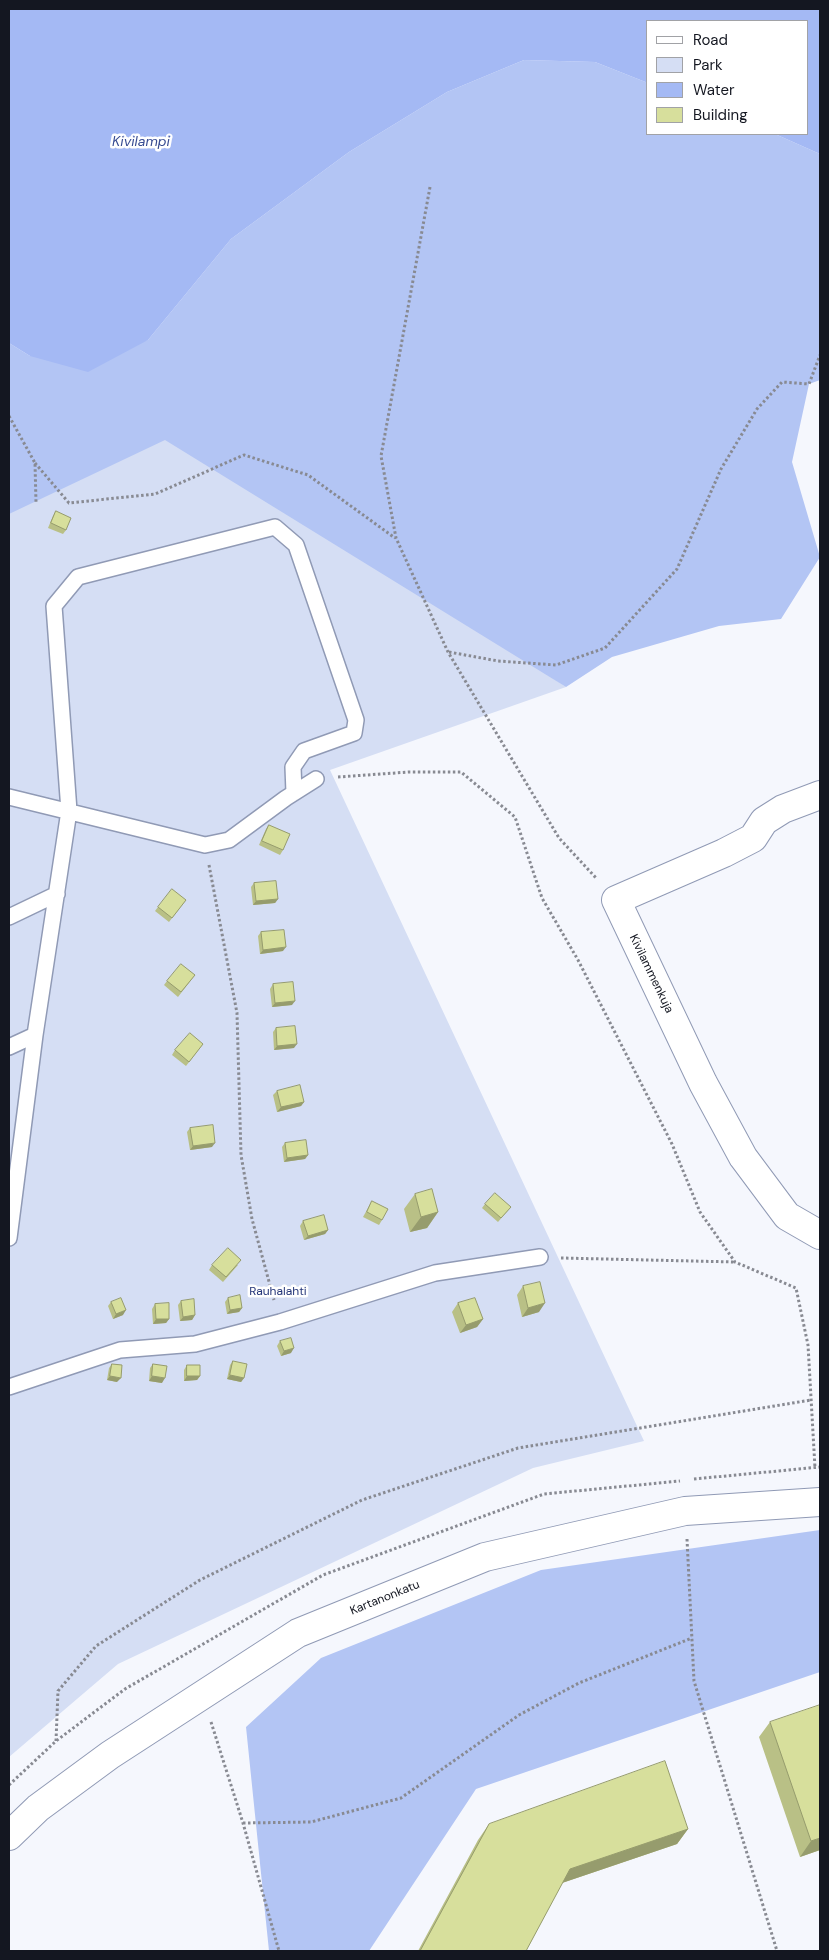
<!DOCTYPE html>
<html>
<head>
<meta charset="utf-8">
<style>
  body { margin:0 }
  #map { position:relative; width:829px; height:1960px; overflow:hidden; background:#f5f7fd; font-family:"DM Sans",sans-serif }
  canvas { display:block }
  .frame { position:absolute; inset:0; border:10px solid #141721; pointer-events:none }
  .legend { position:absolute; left:646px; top:20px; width:162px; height:115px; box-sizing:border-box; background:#fff; border:1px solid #a1a2a6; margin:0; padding:6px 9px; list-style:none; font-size:15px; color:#141721 }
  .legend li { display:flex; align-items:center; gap:10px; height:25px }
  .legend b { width:25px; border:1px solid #a1a2a6 }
</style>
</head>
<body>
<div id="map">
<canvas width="829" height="1960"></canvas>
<div class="frame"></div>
<ul class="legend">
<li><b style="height:6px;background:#fff"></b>Road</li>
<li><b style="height:14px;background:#d5def4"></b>Park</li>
<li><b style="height:14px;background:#a4b9f4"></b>Water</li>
<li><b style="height:14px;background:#d7df9c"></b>Building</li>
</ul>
</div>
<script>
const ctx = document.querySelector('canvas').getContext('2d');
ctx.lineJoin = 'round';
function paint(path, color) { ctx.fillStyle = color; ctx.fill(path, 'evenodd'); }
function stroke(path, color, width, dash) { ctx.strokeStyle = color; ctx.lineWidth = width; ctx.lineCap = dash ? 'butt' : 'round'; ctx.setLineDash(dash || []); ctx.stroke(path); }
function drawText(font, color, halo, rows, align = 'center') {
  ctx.font = font + ' "DM Sans",sans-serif'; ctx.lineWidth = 5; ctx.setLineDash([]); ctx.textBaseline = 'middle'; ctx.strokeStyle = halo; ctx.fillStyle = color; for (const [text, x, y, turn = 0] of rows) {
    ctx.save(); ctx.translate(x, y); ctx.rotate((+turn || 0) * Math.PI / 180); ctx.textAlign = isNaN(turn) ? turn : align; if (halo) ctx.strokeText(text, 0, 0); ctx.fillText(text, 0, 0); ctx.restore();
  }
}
paint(new Path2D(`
  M 180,427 L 566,687 L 330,770 L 644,1441 L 533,1468 L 118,1664 L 9,1757 L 9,442 Z`), '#d5def4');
paint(new Path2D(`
  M 524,60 L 595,62 L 648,83 L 648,134 L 775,134 L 820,154 L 820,380 L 809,384 L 792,462 L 820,557 L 781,619 L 719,626 L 612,657 L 566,687 L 165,440 L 9,514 L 9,343 L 30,356 L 148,340 L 231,239 L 349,152 L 447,92 Z
  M 820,1530 L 820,1672 L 476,1789 L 369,1951 L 269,1951 L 246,1727 L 321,1658 L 541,1570 Z`), '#b3c5f4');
paint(new Path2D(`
  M 9,9 L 820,9 L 820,154 L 775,134 L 808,134 L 808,21 L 648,21 L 648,83 L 595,62 L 524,60 L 447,92 L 349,152 L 231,239 L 148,340 L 88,372 L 30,356 L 9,343 Z`), '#a4b9f4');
const service = new Path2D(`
  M 9,797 L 205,845 L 229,840 L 286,798 L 316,779
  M 9,917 L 57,894
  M 9,1047 L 35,1035
  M 9,1238 L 35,1035 L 69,811 L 54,606 L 78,577 L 275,527 L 296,545 L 356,720 L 354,733 L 304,751 L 293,767 L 294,793
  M 9,1387 L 120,1350 L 195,1344 L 280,1322 L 435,1273 L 540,1257`);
const minor = new Path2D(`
  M 820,795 L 783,809 L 764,821 L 753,838 L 724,853 L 616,900 L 703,1083 L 743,1157 L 787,1216 L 820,1235`);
const tertiary = new Path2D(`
  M 9,1836 L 38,1808 L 110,1755 L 298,1633 L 485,1557 L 685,1511 L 820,1502`);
stroke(service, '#909ab5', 18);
stroke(minor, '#909ab5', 30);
stroke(tertiary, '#909ab5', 30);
stroke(new Path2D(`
  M 430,187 L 381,456 L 396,538 L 448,652 L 559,838 L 597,879
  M 9,416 L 35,463 L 36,503
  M 35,463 L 69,503 L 155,494 L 244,455 L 308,475 L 395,538
  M 449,652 L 498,661 L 556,665 L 605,648 L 677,569 L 721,469 L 757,409 L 782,382 L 809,384 L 820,355
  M 338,777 L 409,772 L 461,772 L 515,817 L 542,898 L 578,960 L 672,1144 L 700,1212 L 735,1262 L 796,1288 L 808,1345 L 815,1468
  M 209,865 L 237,1013 L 241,1155 L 252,1219 L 274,1300
  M 561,1258 L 735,1262
  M 694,1479 L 820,1467
  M 687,1539 L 694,1681 L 777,1951
  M 211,1722 L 243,1823 L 279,1951
  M 56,1741 L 58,1691 L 96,1646 L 200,1580 L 362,1500 L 518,1448 L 811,1400
  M 9,1785 L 56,1741 L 125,1689 L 323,1575 L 544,1494 L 680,1481
  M 243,1823 L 311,1822 L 401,1798 L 519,1715 L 579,1683 L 692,1638`), '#888a92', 3, [2.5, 2.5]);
stroke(service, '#fff', 15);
stroke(minor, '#fff', 28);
stroke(tertiary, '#fff', 28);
paint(new Path2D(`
  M 56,511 L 66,530 L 63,534 L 48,528 L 53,516 Z
  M 269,825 L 283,850 L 280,855 L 259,845 L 266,829 Z
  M 254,883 L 278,899 L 275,903 L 253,905 L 251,887 Z
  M 186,900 L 169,922 L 155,911 L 158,907 Z
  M 261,932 L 283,951 L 260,954 L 258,936 Z
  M 195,975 L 178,997 L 164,985 L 167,981 Z
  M 273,984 L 292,1005 L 272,1007 L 270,989 Z
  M 276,1028 L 294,1048 L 274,1050 L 273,1032 Z
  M 203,1044 L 186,1066 L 172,1055 L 175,1050 Z
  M 277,1091 L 304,1102 L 301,1106 L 277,1112 L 273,1095 Z
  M 190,1128 L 212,1147 L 190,1150 L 187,1132 Z
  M 285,1143 L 308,1155 L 305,1159 L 284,1162 L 282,1147 Z
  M 415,1194 L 438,1212 L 427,1228 L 410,1232 L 404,1209 Z
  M 372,1201 L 382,1220 L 379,1225 L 363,1217 Z
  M 485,1204 L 511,1207 L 498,1222 L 482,1208 Z
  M 303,1221 L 328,1230 L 325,1234 L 304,1240 L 300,1226 Z
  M 212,1265 L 238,1265 L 223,1282 L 209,1270 Z
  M 523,1286 L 539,1312 L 522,1317 L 517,1295 Z
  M 228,1298 L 242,1308 L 239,1312 L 227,1314 L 225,1302 Z
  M 181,1301 L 195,1315 L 192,1320 L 180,1321 L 178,1305 Z
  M 111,1302 L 123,1315 L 113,1319 L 108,1306 Z
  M 458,1303 L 483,1319 L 477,1327 L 460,1333 L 452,1312 Z
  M 155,1304 L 169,1319 L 166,1323 L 153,1324 L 152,1309 Z
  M 280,1341 L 291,1353 L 281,1356 L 277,1346 Z
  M 233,1361 L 244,1378 L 241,1382 L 227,1379 L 230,1365 Z
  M 112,1364 L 117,1382 L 107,1380 L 109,1368 Z
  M 153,1364 L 162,1383 L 149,1381 L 150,1368 Z
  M 187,1365 L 200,1376 L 197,1380 L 184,1381 L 184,1370 Z
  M 770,1722 L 820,1850 L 800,1857 L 759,1737 Z
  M 489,1824 L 688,1829 L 677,1844 L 562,1883 L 526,1951 L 418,1951 L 478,1840 Z`), '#b9c086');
paint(new Path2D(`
  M 278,899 L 275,903 L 253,905 L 256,901 Z
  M 286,947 L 283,951 L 260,954 L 263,950 Z
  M 295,1001 L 292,1005 L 272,1007 L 275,1003 Z
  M 297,1044 L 294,1048 L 274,1050 L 277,1046 Z
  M 304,1102 L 301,1106 L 277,1112 L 281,1107 Z
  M 215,1143 L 212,1147 L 190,1150 L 193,1146 Z
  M 308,1155 L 305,1159 L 284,1162 L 287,1158 Z
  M 438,1212 L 427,1228 L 410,1232 L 421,1217 Z
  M 328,1230 L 325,1234 L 304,1240 L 308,1236 Z
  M 545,1303 L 539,1312 L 522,1317 L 528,1308 Z
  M 242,1308 L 239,1312 L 227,1314 L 230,1310 Z
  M 126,1310 L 123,1315 L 113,1319 L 116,1314 Z
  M 195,1315 L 192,1320 L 180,1321 L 183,1317 Z
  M 156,1319 L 169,1319 L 166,1323 L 153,1324 Z
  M 483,1319 L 477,1327 L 460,1333 L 466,1325 Z
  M 294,1348 L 291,1353 L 281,1356 L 284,1351 Z
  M 230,1375 L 244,1378 L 241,1382 L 227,1379 Z
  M 110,1376 L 121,1378 L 117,1382 L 107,1380 Z
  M 152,1376 L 165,1378 L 162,1383 L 149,1381 Z
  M 187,1376 L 200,1376 L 197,1380 L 184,1381 Z
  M 688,1829 L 677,1844 L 559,1884 L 570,1869 Z
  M 820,1838 L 820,1850 L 800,1857 L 811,1841 Z`), '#969c6d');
const building = new Path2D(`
  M 56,511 L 71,518 L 66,530 L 51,523 Z
  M 269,825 L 290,834 L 283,850 L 262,841 Z
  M 276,881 L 278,899 L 256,901 L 254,883 Z
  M 172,889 L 186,900 L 172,918 L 158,907 Z
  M 284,930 L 286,947 L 263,950 L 261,932 Z
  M 181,964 L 195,975 L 181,992 L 167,981 Z
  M 293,982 L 295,1001 L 275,1003 L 273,984 Z
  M 295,1026 L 297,1044 L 277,1046 L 276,1028 Z
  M 190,1033 L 203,1044 L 189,1062 L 175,1050 Z
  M 300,1085 L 304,1102 L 281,1107 L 277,1091 Z
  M 213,1125 L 215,1143 L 193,1146 L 190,1128 Z
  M 306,1140 L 308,1155 L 287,1158 L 285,1143 Z
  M 432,1189 L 438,1212 L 421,1217 L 415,1194 Z
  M 495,1193 L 511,1207 L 501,1218 L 485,1204 Z
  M 372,1201 L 388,1209 L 382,1220 L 367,1212 Z
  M 324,1215 L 328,1230 L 308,1236 L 303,1221 Z
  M 228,1248 L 241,1260 L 226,1277 L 212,1265 Z
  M 540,1282 L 545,1303 L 528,1308 L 523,1286 Z
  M 240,1295 L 242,1308 L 230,1310 L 228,1298 Z
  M 121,1298 L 126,1310 L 116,1314 L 111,1302 Z
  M 475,1298 L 483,1319 L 466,1325 L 458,1303 Z
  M 194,1299 L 195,1315 L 183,1317 L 181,1301 Z
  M 169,1303 L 169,1319 L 156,1319 L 155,1304 Z
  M 291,1338 L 294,1348 L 284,1351 L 280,1341 Z
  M 233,1361 L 247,1364 L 244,1378 L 230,1375 Z
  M 112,1364 L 122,1365 L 121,1378 L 110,1376 Z
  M 153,1364 L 167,1366 L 165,1378 L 152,1376 Z
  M 187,1365 L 200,1365 L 200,1376 L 187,1376 Z
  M 820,1705 L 820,1838 L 811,1841 L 770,1722 Z
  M 665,1761 L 688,1829 L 570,1869 L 526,1951 L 420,1951 L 489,1824 Z`);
paint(building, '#d7df9c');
stroke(building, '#969c6d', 1);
drawText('12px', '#141721', '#fff', [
  ["Kivilammenkuja",651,974,64],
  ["Kartanonkatu",385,1598,-22]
]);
drawText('12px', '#243578', '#fff', [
  ["Rauhalahti",278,1292]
]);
drawText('italic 14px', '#384c92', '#fff', [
  ["Kivilampi",141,142]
]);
</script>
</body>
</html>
